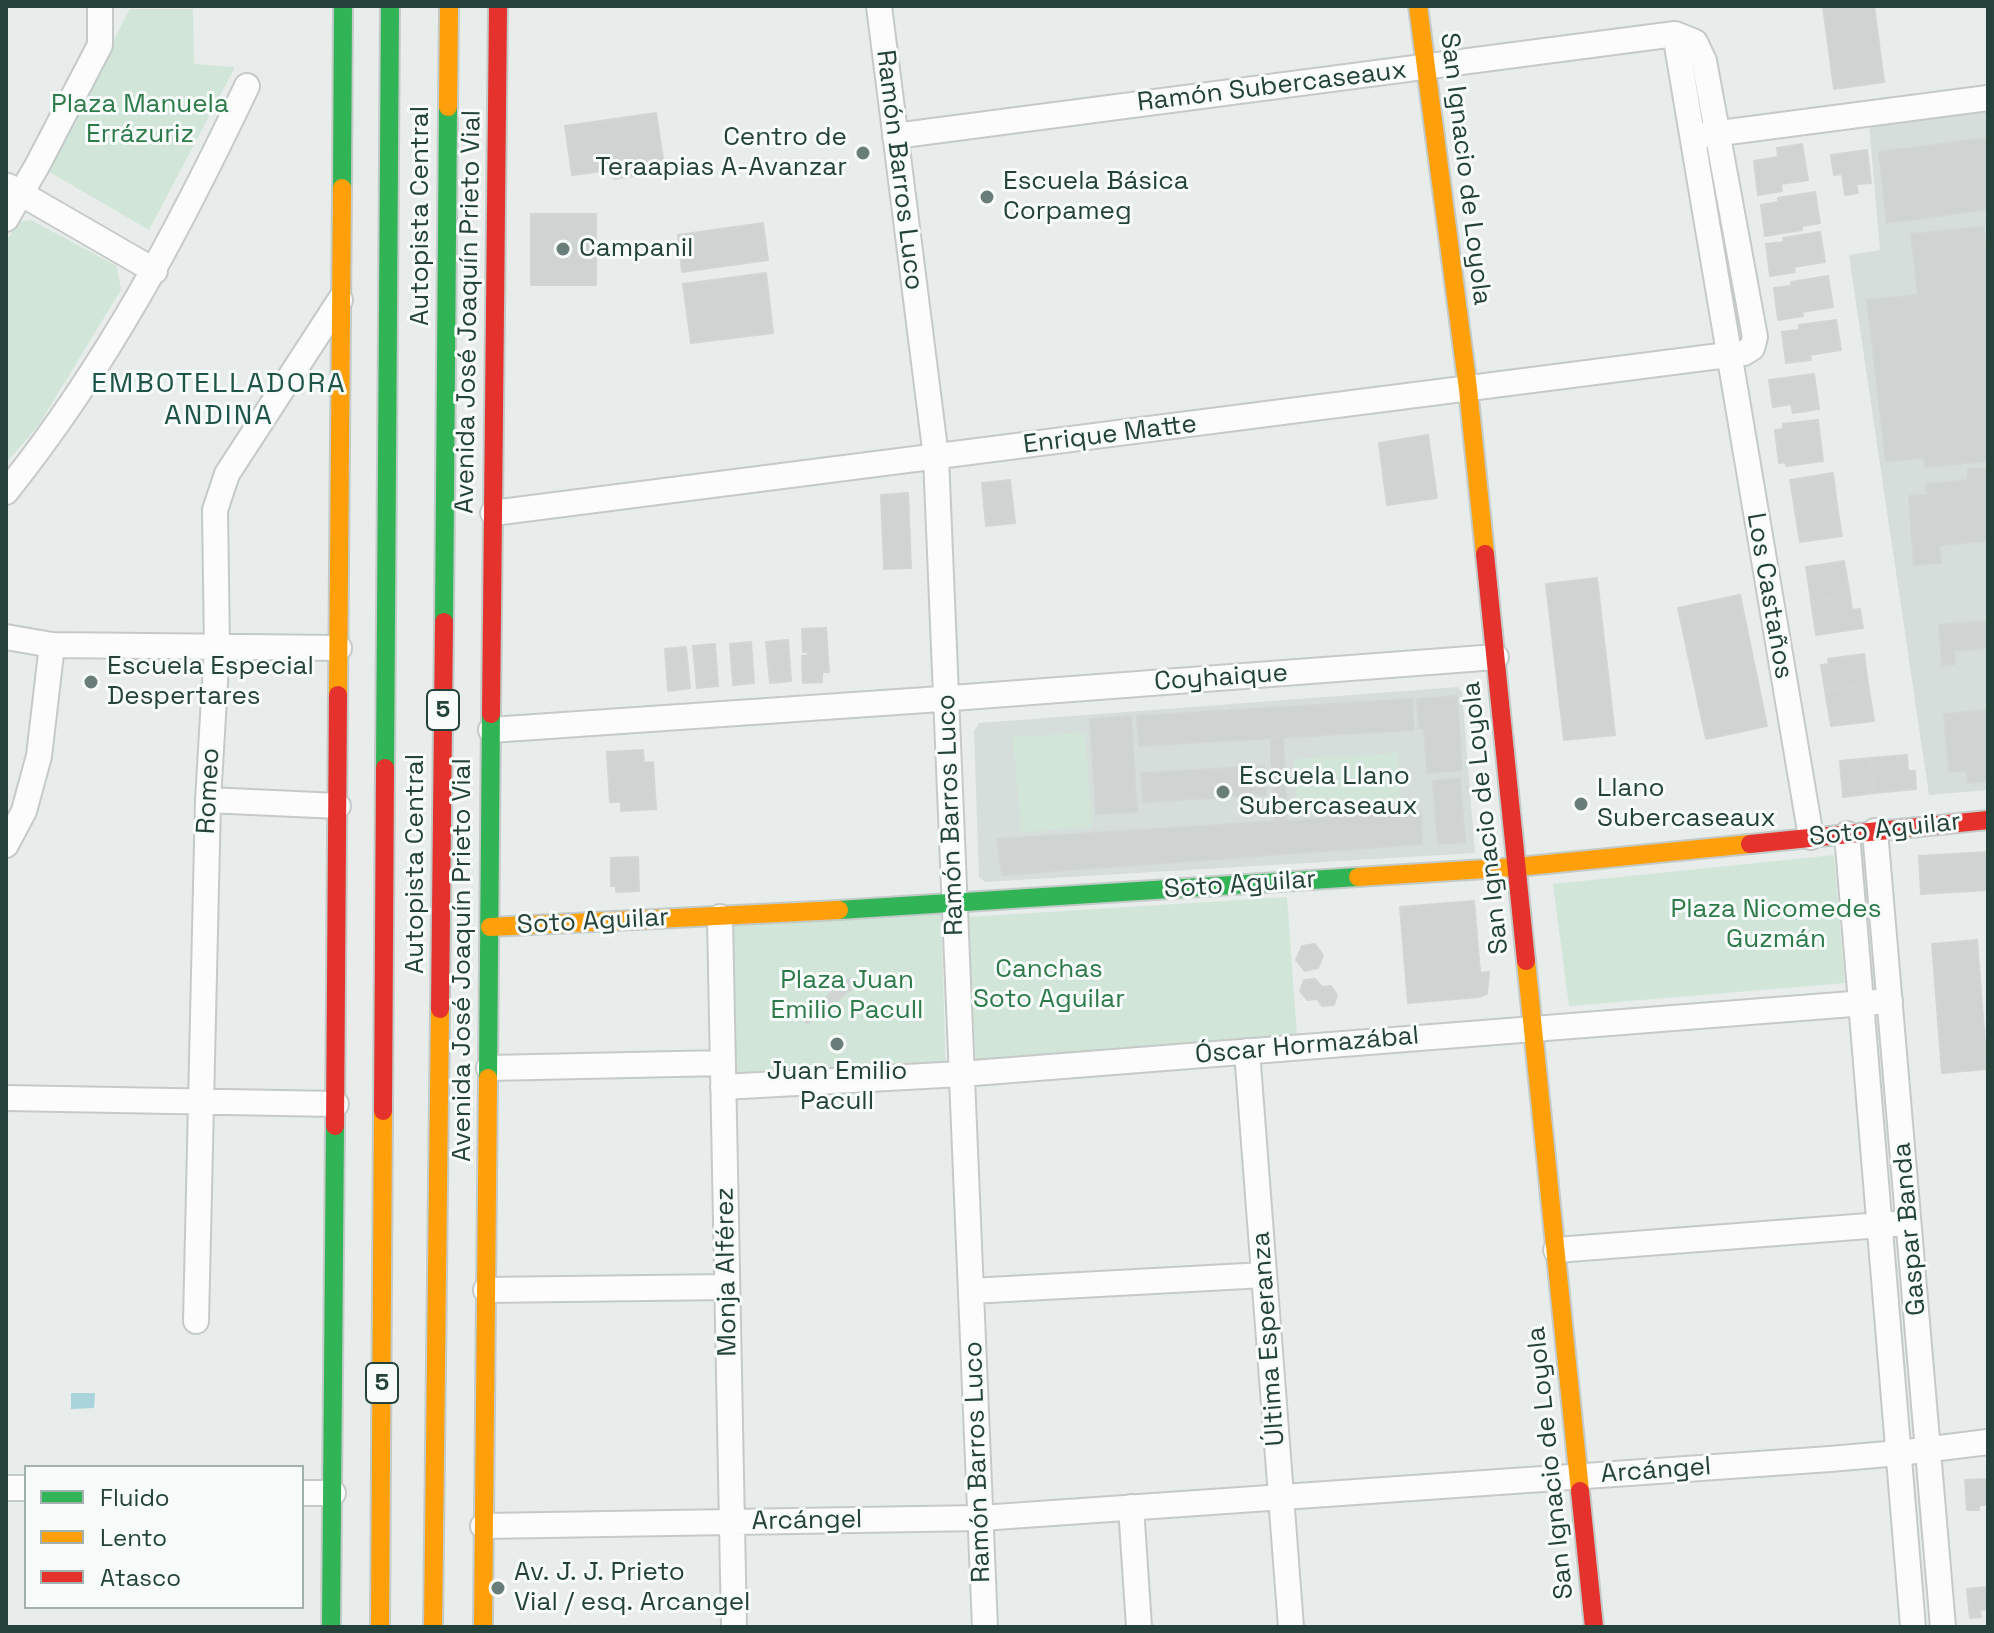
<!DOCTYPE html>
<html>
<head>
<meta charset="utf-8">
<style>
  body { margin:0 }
  #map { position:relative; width:1994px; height:1633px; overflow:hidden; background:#e8edeb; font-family:"Space Grotesk",sans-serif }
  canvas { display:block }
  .frame { position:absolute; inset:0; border:8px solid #24423a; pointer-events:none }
  .legend { position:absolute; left:24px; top:1465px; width:280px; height:144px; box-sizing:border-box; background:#f7fbf9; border:2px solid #a3b1ad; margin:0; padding:10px 14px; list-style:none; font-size:24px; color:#24423a }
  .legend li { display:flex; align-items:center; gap:16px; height:40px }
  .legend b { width:40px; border:2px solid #a3b1ad }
</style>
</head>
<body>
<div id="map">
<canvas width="1994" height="1633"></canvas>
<div class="frame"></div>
<ul class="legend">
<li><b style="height:10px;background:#30b455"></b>Fluido</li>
<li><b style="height:10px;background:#ff9f0a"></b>Lento</li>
<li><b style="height:10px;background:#e5322d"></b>Atasco</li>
</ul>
</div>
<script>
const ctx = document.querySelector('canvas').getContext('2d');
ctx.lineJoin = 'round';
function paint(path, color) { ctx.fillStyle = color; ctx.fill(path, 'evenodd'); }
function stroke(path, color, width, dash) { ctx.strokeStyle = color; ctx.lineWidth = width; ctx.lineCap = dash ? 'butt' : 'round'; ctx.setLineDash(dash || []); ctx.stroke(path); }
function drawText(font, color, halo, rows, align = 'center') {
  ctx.font = font + ' "Space Grotesk",sans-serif'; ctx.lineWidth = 6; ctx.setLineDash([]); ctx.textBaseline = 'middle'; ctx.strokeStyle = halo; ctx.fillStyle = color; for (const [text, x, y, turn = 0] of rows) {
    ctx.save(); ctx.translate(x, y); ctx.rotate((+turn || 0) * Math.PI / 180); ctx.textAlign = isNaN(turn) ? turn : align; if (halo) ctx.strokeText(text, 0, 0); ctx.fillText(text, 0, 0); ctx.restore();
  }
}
paint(new Path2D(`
  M 1988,108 L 1988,790 L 1929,795 L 1849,255 L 1880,250 L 1869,124 Z
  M 1458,687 L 1462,692 L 1475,853 L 985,882 L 979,877 L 974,731 L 979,723 Z`), '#d6dedb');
paint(new Path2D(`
  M 130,9 L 193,9 L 194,64 L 235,67 L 149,230 L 46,170 Z
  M 31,220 L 117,266 L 121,290 L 38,426 L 6,463 L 6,242 L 18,222 Z
  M 1085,733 L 1092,827 L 1021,832 L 1013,737 Z
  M 1398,753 L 1401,802 L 1297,808 L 1294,759 Z
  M 1834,855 L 1845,983 L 1569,1006 L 1553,884 Z
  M 1287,897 L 1297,1035 L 976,1064 L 968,917 Z
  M 941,909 L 946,1077 L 726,1080 L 723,922 Z`), '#d1e6d8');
paint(new Path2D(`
  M 71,1393 L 95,1393 L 94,1408 L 71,1409 Z`), '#a9d4db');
const building = new Path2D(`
  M 1823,6 L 1874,6 L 1884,82 L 1834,89 Z
  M 656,113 L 665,172 L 614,179 L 612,170 L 572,175 L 565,126 Z
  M 1987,138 L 1988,209 L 1887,223 L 1879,152 Z
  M 1802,144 L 1808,180 L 1781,184 L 1782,191 L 1758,195 L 1754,161 L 1778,157 L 1777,148 Z
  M 1867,150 L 1871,183 L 1856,184 L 1858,193 L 1845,195 L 1842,174 L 1834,175 L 1831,155 Z
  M 1815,192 L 1820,223 L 1802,226 L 1802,230 L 1765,236 L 1761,205 L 1778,202 L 1778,198 Z
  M 531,214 L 596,214 L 596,285 L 531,285 Z
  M 763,223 L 768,260 L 682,272 L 678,235 Z
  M 1983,227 L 1988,258 L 1988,461 L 1925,467 L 1924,458 L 1886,461 L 1867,300 L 1918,295 L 1911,234 Z
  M 1820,232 L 1825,262 L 1794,267 L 1795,272 L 1770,276 L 1766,244 L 1784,242 L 1783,238 Z
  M 766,273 L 773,333 L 691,343 L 683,284 Z
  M 1828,276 L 1833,307 L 1802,312 L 1803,316 L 1778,320 L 1774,288 L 1791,286 L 1791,282 Z
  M 1836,320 L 1841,350 L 1810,355 L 1811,360 L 1786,363 L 1782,332 L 1799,330 L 1799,325 Z
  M 1814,374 L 1819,409 L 1793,413 L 1791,404 L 1773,407 L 1769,380 Z
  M 1818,420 L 1823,461 L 1786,466 L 1785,462 L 1779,463 L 1775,430 L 1783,429 L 1783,424 Z
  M 1428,435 L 1437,498 L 1387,505 L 1379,443 Z
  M 1988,468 L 1988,541 L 1939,545 L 1941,563 L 1914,565 L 1909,496 L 1927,495 L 1926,484 L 1968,480 L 1968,469 Z
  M 1833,473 L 1837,505 L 1795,511 L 1790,480 Z
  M 1010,480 L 1015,523 L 986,526 L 982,483 Z
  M 908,493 L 911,568 L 884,569 L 881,495 Z
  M 1837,505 L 1842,536 L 1800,542 L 1795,511 Z
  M 1844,561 L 1850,596 L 1811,601 L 1806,567 Z
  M 1597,578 L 1615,735 L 1564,740 L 1546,584 Z
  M 1740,595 L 1767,726 L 1706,739 L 1678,608 Z
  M 1850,596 L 1852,610 L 1860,609 L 1863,628 L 1816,635 L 1811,601 Z
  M 1988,621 L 1988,648 L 1954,651 L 1955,664 L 1942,666 L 1939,625 Z
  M 826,628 L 829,672 L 822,672 L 822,682 L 803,683 L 802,656 L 808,655 L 808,652 L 803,652 L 802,629 Z
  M 788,640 L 791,681 L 770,683 L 766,642 Z
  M 751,642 L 754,683 L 733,685 L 730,644 Z
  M 715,644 L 718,686 L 697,688 L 693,646 Z
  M 686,647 L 690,688 L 668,691 L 665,649 Z
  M 1864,654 L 1868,684 L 1825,691 L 1821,665 L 1829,664 L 1828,659 Z
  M 1868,684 L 1874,721 L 1831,726 L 1825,691 Z
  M 1457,696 L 1462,770 L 1427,773 L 1424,728 L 1419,728 L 1417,699 Z
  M 1412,699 L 1414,730 L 1139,746 L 1137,716 Z
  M 1988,710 L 1988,781 L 1968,783 L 1967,771 L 1949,772 L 1944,714 Z
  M 1131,716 L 1137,812 L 1096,814 L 1090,719 Z
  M 1277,738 L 1283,738 L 1287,821 L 1274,822 L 1271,739 Z
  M 643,750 L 644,763 L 653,762 L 656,809 L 621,811 L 621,802 L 610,802 L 607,752 Z
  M 1907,755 L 1908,771 L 1915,771 L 1916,789 L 1874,793 L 1870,758 Z
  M 1870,758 L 1874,793 L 1843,797 L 1840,761 Z
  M 1264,766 L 1266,795 L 1143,802 L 1141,773 Z
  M 1460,778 L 1465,842 L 1438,844 L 1433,781 Z
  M 1421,812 L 1422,844 L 1002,875 L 997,839 Z
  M 1988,852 L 1988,890 L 1921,894 L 1919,856 Z
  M 638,857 L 639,891 L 616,892 L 616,886 L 611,886 L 611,858 Z
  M 1474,901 L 1480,973 L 1489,972 L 1487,994 L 1479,997 L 1408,1003 L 1400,907 Z
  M 1977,940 L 1987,1069 L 1942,1073 L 1932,944 Z
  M 1315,944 L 1323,955 L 1318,968 L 1305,971 L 1296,960 L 1302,946 Z
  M 850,978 L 856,986 L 807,1024 L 801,1016 Z
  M 1315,979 L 1322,987 L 1317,999 L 1307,1000 L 1300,991 L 1304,980 Z
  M 1331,986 L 1337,995 L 1334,1005 L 1322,1006 L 1317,999 L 1322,987 Z
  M 1988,1479 L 1988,1505 L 1979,1505 L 1979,1510 L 1967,1510 L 1965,1480 Z
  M 1988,1587 L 1988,1609 L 1980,1610 L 1981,1617 L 1970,1618 L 1967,1589 Z`);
paint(building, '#cfd4d2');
stroke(building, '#d1d6d4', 2);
const street = new Path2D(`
  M 879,6 L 936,457 L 985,1627
  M 1675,34 L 1811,837
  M 1705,135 L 1988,98
  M 8,186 L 155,271
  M 6,219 L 37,166 L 100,45 L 100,6
  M 6,492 C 107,366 178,231 247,86
  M 493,513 L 1712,357 L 1744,353 L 1752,348 L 1755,337 L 1704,61 L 1695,42 L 1675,34 L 895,136
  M 6,637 L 52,645 L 339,648
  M 491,730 L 926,700 L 1496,657
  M 208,800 L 338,806
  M 1875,831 L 1943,1627
  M 1847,834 L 1913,1627
  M 6,845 L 24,811 L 39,756 L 52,645
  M 720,917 L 734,1627
  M 1247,1051 L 1291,1627
  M 489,1068 L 723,1063
  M 723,1087 L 961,1074 L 1890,1001
  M 6,1098 L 336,1104
  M 1556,1250 L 1894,1224
  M 486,1290 L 727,1287
  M 971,1291 L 1264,1275
  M 196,1321 L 208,800 L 217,648 L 215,510 L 227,474 L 340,300
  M 6,1488 L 26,1488
  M 302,1493 L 333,1493
  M 1131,1507 L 1139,1627
  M 483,1526 L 981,1518 L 1830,1459 L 1899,1453 L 1988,1442`);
const fast = new Path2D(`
  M 342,188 L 343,6
  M 444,622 L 448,107
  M 385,768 L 390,6
  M 839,910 L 1358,877
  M 488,1078 L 491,714
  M 331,1627 L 335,1126`);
const slow = new Path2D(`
  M 1418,6 L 1468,389 L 1485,554
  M 448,107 L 449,6
  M 338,695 L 342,188
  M 1358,877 L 1517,867 L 1750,844
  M 490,927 L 839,910
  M 1526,961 L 1580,1491
  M 380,1627 L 383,1111
  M 433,1627 L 440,1009
  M 483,1627 L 488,1078`);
const jam = new Path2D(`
  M 1485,554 L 1526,961
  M 491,714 L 498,6
  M 1750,844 L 1988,820
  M 440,1009 L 444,622
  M 383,1111 L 385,768
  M 335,1126 L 338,695
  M 1580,1491 L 1594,1627`);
stroke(street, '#c5cac8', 28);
stroke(fast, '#c3cbc8', 22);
stroke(slow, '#c3cbc8', 22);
stroke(jam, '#c3cbc8', 22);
stroke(street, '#fcfcfc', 24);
stroke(fast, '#30b455', 18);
stroke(slow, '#ff9f0a', 18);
stroke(jam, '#e5322d', 18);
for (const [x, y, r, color] of [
  [863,153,8,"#697e78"],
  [987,197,8,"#697e78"],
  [563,249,8,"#697e78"],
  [91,682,8,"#697e78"],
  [1223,792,8,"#697e78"],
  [1581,804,8,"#697e78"],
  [837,1044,8,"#697e78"],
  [498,1588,8,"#697e78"]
]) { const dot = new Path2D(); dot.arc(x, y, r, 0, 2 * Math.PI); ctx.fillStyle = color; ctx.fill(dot); stroke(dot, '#f7fbf9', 3); }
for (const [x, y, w] of [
  [443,710,32],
  [382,1383,32]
]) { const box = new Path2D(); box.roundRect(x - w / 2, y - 20, w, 40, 6); ctx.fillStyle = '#f7fbf9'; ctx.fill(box); stroke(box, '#24423a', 2); }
drawText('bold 24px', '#24423a', null, [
  ["5",443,710],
  ["5",382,1383]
]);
drawText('26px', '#24423a', '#f7fbf9', [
  ["Ramón Subercaseaux",1272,87,-7],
  ["San Ignacio de Loyola",1465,169,83],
  ["Ramón Barros Luco",899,170,83],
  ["Autopista Central",421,216,-90],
  ["Avenida José Joaquín Prieto Vial",469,312,-89],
  ["Enrique Matte",1110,435,-7],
  ["Los Castaños",1769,596,80],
  ["Coyhaique",1221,678,-4],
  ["Romeo",209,791,-87],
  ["Ramón Barros Luco",951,815,-92],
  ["San Ignacio de Loyola",1486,818,-96],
  ["Soto Aguilar",1885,830,-6],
  ["Autopista Central",416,864,-90],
  ["Soto Aguilar",1240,885,-4],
  ["Soto Aguilar",593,922,-3],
  ["Avenida José Joaquín Prieto Vial",463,960,-90],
  ["Óscar Hormazábal",1307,1046,-5],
  ["Gaspar Banda",1910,1229,-95],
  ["Monja Alférez",727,1272,-91],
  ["Última Esperanza",1269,1339,-94],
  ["Ramón Barros Luco",978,1462,-92],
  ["San Ignacio de Loyola",1551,1463,-96],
  ["Arcángel",1656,1471,-4],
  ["Arcángel",807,1521,-1]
]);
drawText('26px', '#2d7a4b', '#f7fbf9', [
  ["Plaza Manuela",140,105],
  ["Errázuriz",140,135],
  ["Plaza Nicomedes",1776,910],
  ["Guzmán",1776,940],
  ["Canchas",1049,970],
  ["Soto Aguilar",1049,1000],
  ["Plaza Juan",847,981],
  ["Emilio Pacull",847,1011]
]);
drawText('26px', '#24423a', '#f7fbf9', [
  ["Centro de",847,138,"right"],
  ["Teraapias A-Avanzar",847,168,"right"],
  ["Escuela Básica",1003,182],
  ["Corpameg",1003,212],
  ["Campanil",579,249],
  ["Escuela Especial",107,667],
  ["Despertares",107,697],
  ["Escuela Llano",1239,777],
  ["Subercaseaux",1239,807],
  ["Llano",1597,789],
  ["Subercaseaux",1597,819],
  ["Juan Emilio",837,1072,"center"],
  ["Pacull",837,1102,"center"],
  ["Av. J. J. Prieto",514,1573],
  ["Vial / esq. Arcangel",514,1603]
], 'left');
ctx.letterSpacing = '2px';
drawText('28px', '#1f5548', '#f7fbf9', [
  ["EMBOTELLADORA",219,384],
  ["ANDINA",219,416]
]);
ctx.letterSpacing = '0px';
</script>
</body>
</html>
